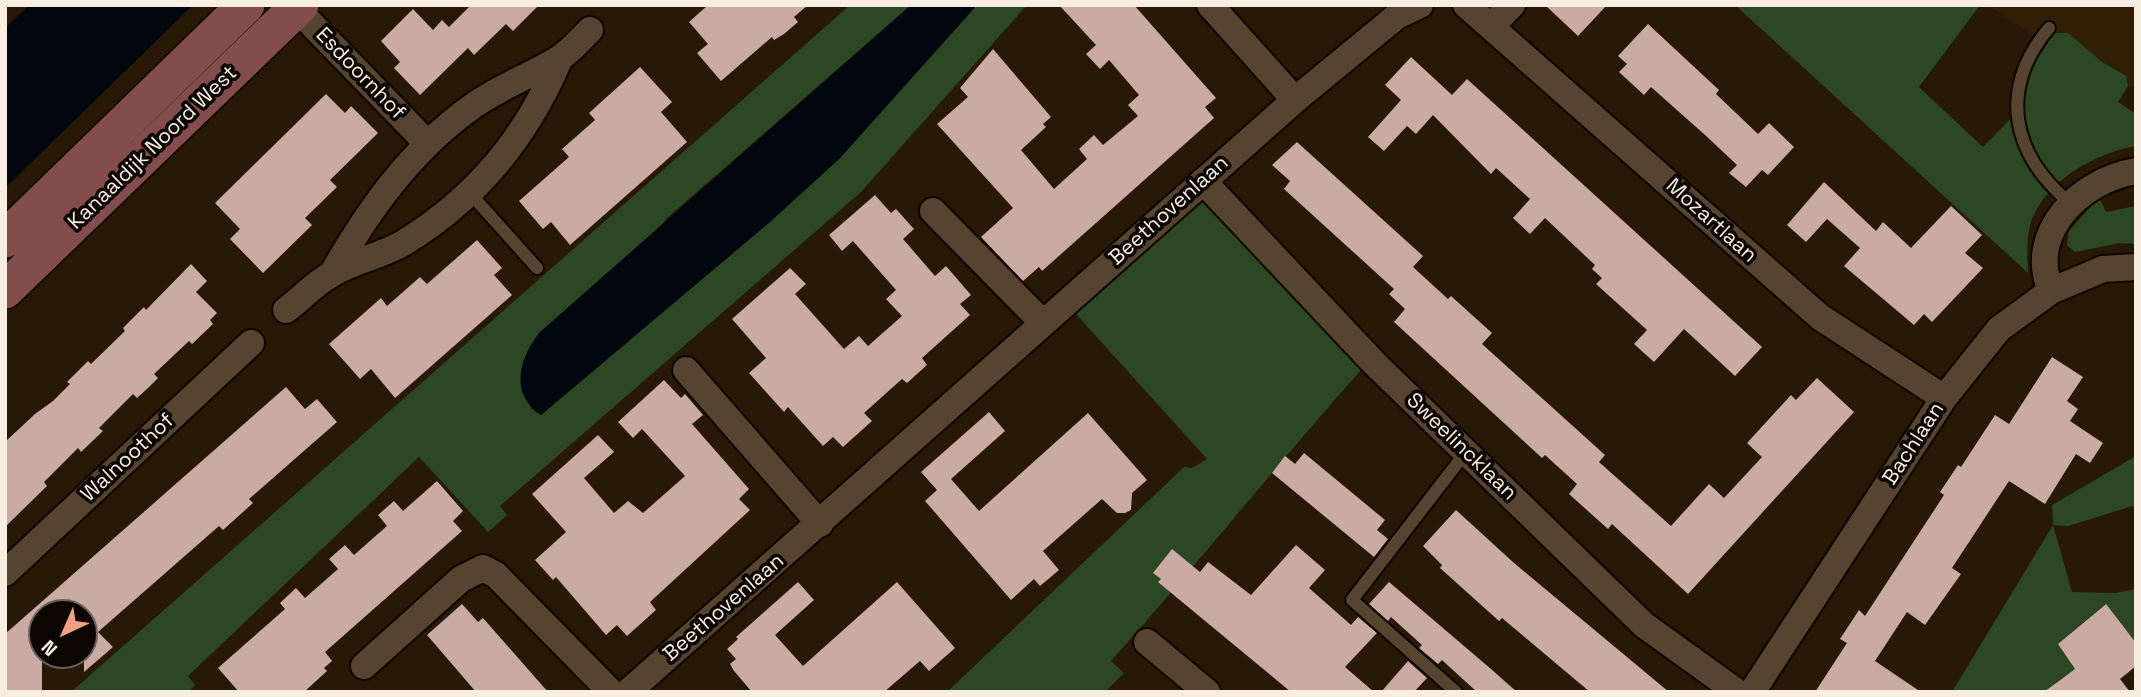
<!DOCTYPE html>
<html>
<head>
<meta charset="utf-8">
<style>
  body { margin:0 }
  #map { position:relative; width:2141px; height:697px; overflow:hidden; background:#271906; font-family:"Space Grotesk",sans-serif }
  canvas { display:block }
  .frame { position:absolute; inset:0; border:7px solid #f7ede1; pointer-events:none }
  .north { position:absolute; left:28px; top:599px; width:70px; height:70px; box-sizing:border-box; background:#0b0602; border:2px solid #69625b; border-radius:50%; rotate:224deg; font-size:19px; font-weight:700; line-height:28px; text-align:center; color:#f7ede1 }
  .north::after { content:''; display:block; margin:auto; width:24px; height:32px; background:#f2a081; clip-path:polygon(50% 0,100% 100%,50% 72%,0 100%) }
</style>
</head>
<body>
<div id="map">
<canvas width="2141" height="697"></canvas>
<div class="frame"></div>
<div class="north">N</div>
</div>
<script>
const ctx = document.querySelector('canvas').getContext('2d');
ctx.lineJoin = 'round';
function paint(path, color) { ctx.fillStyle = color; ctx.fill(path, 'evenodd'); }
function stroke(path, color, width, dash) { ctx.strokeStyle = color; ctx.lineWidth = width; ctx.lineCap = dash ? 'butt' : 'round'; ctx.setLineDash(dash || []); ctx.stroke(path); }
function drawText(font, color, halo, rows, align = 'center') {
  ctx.font = font + ' "Space Grotesk",sans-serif'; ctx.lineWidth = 7; ctx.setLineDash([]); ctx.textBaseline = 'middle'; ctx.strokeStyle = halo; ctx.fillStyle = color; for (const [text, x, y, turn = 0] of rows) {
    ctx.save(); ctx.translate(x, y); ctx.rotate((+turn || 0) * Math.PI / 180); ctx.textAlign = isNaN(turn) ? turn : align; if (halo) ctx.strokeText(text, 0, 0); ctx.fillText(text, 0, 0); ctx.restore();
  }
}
paint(new Path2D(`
  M 1987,5 L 2136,5 L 2136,82 L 2132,88 L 2128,86 L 2126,76 L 2102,63 L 2082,45 L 2013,116 L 2010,85 L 2020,57 L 2034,35 Z`), '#311f05');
paint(new Path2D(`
  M 850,5 L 911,5 L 667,218 L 530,408 L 541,415 L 771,221 L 840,158 L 977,5 L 1027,5 L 861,192 L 500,506 L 507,515 L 488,532 L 419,457 L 188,676 L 195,685 L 189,692 L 71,692 Z
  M 1735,5 L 1980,5 L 1919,87 L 1983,147 L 2013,116 L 2035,56 L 2047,38 L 2056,33 L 2068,33 L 2102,62 L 2126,76 L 2128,86 L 2118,102 L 2136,114 L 2136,146 C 2096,153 2048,179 2032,219 C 2026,236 2027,255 2028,273 Z
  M 1207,195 L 1369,361 C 1281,459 1199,563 1111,661 L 1124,673 L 1105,692 L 947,692 L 1184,467 L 1192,468 L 1207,459 L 1076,314 Z
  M 2099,197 L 2106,212 L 2136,206 L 2136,244 L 2120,243 L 2075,252 L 2067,245 L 2069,231 Z
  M 2136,456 L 2136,505 L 2068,526 L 2053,525 L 2072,592 L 2115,593 L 2136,589 L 2136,643 L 2105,604 L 2058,644 L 2075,669 L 2055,683 L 2061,692 L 1952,692 L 2053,525 L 2052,505 Z`), '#2c4723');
paint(new Path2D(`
  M 29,5 L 193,5 L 5,188 L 5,28 Z
  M 911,5 L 977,5 L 840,158 L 771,221 L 541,415 C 509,394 519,358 540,332 Z`), '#00070f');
paint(new Path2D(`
  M 471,5 L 539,5 L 513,31 L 506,24 L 474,55 L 468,48 L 420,95 L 394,68 L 400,62 L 381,41 L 413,9 L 433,30 L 442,20 L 449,27 Z
  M 708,5 L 808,5 L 794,17 L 798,22 L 784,34 L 774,40 L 772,37 L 721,81 L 697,53 L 708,44 L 689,22 Z
  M 1059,5 L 1134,5 L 1216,98 L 1205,107 L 1214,118 L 1042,271 L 1039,267 L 1023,281 L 981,237 L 1013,208 L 937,124 L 968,97 L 960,88 L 993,49 L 1051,117 L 1043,124 L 1046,127 L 1021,150 L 1054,189 L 1087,159 L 1079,149 L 1094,135 L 1103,145 L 1138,116 L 1128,105 L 1139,95 L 1109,60 L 1100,69 L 1086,54 L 1096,45 Z
  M 1545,5 L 1607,5 L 1578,36 Z
  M 1648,24 L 1719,90 L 1716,94 L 1758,134 L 1769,123 L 1794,147 L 1768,175 L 1762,170 L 1746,187 L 1729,173 L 1737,165 L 1704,134 L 1651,87 L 1644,95 L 1619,72 L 1627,64 L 1618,56 Z
  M 1411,57 L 1452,95 L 1467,79 L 1762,347 L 1735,376 L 1684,329 L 1654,362 L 1634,344 L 1647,330 L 1596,284 L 1602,278 L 1592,269 L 1595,265 L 1545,218 L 1530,234 L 1513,218 L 1530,199 L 1496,168 L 1491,174 L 1433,115 L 1416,134 L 1407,126 L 1384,151 L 1368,137 L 1401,100 L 1385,85 Z
  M 640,67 L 672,102 L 661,112 L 687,142 L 570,245 L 551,222 L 543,229 L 519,201 L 569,157 L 562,149 L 595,120 L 589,113 Z
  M 326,94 L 345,113 L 351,106 L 378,133 L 330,180 L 337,187 L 305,218 L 312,225 L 263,273 L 230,239 L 240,229 L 215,203 Z
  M 1297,142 L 1423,256 L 1413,267 L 1448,299 L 1451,296 L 1492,333 L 1482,344 L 1605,455 L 1599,462 L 1671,526 L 1709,484 L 1724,498 L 1762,457 L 1747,443 L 1791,395 L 1796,400 L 1817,378 L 1854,412 L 1688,594 L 1612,524 L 1608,529 L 1569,494 L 1577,484 L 1545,455 L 1542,458 L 1394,322 L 1405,309 L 1389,294 L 1394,289 L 1284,189 L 1290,181 L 1272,165 Z
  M 1824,182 L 1876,231 L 1883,222 L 1911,248 L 1951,206 L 1982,235 L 1965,253 L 1983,268 L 1932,322 L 1924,314 L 1914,325 L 1844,266 L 1860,248 L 1827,219 L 1806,242 L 1787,225 Z
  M 875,195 L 891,213 L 896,209 L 914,229 L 903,239 L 935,276 L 946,266 L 971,295 L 960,304 L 970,315 L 922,358 L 927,365 L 907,383 L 902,379 L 864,413 L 872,421 L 843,447 L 833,437 L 823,446 L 788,407 L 784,412 L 749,373 L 766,358 L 732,319 L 790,268 L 806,284 L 795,294 L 844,349 L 859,336 L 868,346 L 902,316 L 886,299 L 896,290 L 853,241 L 842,251 L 829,235 Z
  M 477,240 L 502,268 L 494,275 L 512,295 L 395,398 L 371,369 L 360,379 L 329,344 L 381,298 L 387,306 L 420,277 L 427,284 Z
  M 191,264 L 207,281 L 196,292 L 217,313 L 210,320 L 213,324 L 192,344 L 189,341 L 154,374 L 158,378 L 148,388 L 137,398 L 133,394 L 99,428 L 103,431 L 81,452 L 78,448 L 44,482 L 47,486 L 5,527 L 5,442 L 35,414 L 53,401 L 70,384 L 67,382 L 88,361 L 91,364 L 125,331 L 123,328 L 144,307 L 146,310 Z
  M 2052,357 L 2083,377 L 2067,401 L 2078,409 L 2070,421 L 2103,443 L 2090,463 L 2076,454 L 2045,504 L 2009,481 L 1952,568 L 1961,574 L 1925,625 L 1907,612 L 1875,661 L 1921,692 L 1815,692 L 1847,643 L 1840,639 L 1859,610 L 1865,616 L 1944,495 L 1940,492 L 1958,465 L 1961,467 L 1995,415 L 2009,424 Z
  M 664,380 L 681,398 L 685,394 L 703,415 L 692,424 L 749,489 L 739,499 L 750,510 L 650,602 L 656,610 L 627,636 L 617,625 L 606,635 L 556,577 L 553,580 L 535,560 L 566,532 L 532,494 L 598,435 L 614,452 L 584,478 L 614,513 L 628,501 L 643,513 L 685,476 L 642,429 L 633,438 L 618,422 Z
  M 286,387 L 305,409 L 317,399 L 337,422 L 249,499 L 253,503 L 223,530 L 219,526 L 98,632 L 113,647 L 84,672 L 84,613 L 42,613 L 42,692 L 5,692 L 5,634 Z
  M 989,412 L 1005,431 L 951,479 L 979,511 L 1088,413 L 1147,480 L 1132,493 L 1131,510 L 1125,513 L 1117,513 L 1102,499 L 1043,551 L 1059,570 L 1040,586 L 1034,579 L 1011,600 L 925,501 L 937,490 L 921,472 Z
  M 1304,453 L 1385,520 L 1377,530 L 1388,539 L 1374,557 L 1272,473 L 1285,456 L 1295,464 Z
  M 437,481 L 463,511 L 453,521 L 462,531 L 325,652 L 332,661 L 324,668 L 327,671 L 304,692 L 239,692 L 218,668 L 285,609 L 280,603 L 296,588 L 305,598 L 338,569 L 329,559 L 345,545 L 354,555 L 387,526 L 378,515 L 394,501 L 403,511 Z
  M 1456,510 L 1514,563 L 1669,692 L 1590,692 L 1502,618 L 1499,621 L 1440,568 L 1442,565 L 1423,546 Z
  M 1296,545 L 1325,570 L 1309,588 L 1351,625 L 1358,617 L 1377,633 L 1345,667 L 1374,692 L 1291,692 L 1158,582 L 1161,579 L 1153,573 L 1172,549 L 1200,572 L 1208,562 L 1251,595 Z
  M 798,582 L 814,600 L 775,635 L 803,666 L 897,582 L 955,648 L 929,671 L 920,661 L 884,692 L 752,692 L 734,671 L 730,664 L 736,659 L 727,649 L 738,639 L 736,637 Z
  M 1389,582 L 1491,669 L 1517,692 L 1477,692 L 1442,660 L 1438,664 L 1419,648 L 1422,645 L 1391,617 L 1388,621 L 1369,604 Z
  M 462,604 L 478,622 L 483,618 L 548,692 L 476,692 L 427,635 Z
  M 2106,604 L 2136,643 L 2136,666 L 2120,679 L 2130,692 L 2044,692 L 2075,669 L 2058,644 Z
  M 1408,661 L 1427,678 L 1414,692 L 1381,692 Z`), '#caaba3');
const service = new Path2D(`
  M 2049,28 C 1998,89 2011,154 2070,203
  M 469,192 L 537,268
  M 1456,692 L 1352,600 L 1466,452`);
const minor = new Path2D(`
  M 293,5 L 427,143
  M 1210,5 L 1295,100
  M 1466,5 L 1820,317 L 1944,398
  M 1492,25 L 1512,5
  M 1203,181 L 1375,364 L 1644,625 L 1737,692
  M 933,211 L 1043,323
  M 332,274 C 369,209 411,150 473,106 C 500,87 530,76 558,59 C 570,52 580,40 590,30
  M 2051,291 C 2026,232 2081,180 2136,171
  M 286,310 C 301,299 315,283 332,274 C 354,260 383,256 405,242 C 478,197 527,136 560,58
  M 686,370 L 820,524
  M 5,573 L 251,343
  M 1147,642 L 1207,692
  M 364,666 L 461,579 L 483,568 L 496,575 L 611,692
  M 628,692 L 1295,100 L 1397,16 L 1420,5
  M 1752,692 L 1944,398 L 1999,329 L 2051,291 L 2103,269 L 2136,267`);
const secondary = new Path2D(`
  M 5,239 L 246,5
  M 5,290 L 300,5`);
stroke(service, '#0f0400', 16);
stroke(minor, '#0f0400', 30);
stroke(secondary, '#0f0400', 40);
stroke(service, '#544430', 12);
stroke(minor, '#544430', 26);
stroke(secondary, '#824d4b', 37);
drawText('21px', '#f7ede1', '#0b0602', [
  ["Esdoornhof",360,74,46],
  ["Kanaaldijk Noord West",153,148,-44],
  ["Beethovenlaan",1169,211,-42],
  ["Mozartlaan",1711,221,42],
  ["Bachlaan",1914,444,-57],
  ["Sweelincklaan",1461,447,44],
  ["Walnoothof",128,458,-43],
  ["Beethovenlaan",724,608,-41]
]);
</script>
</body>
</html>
